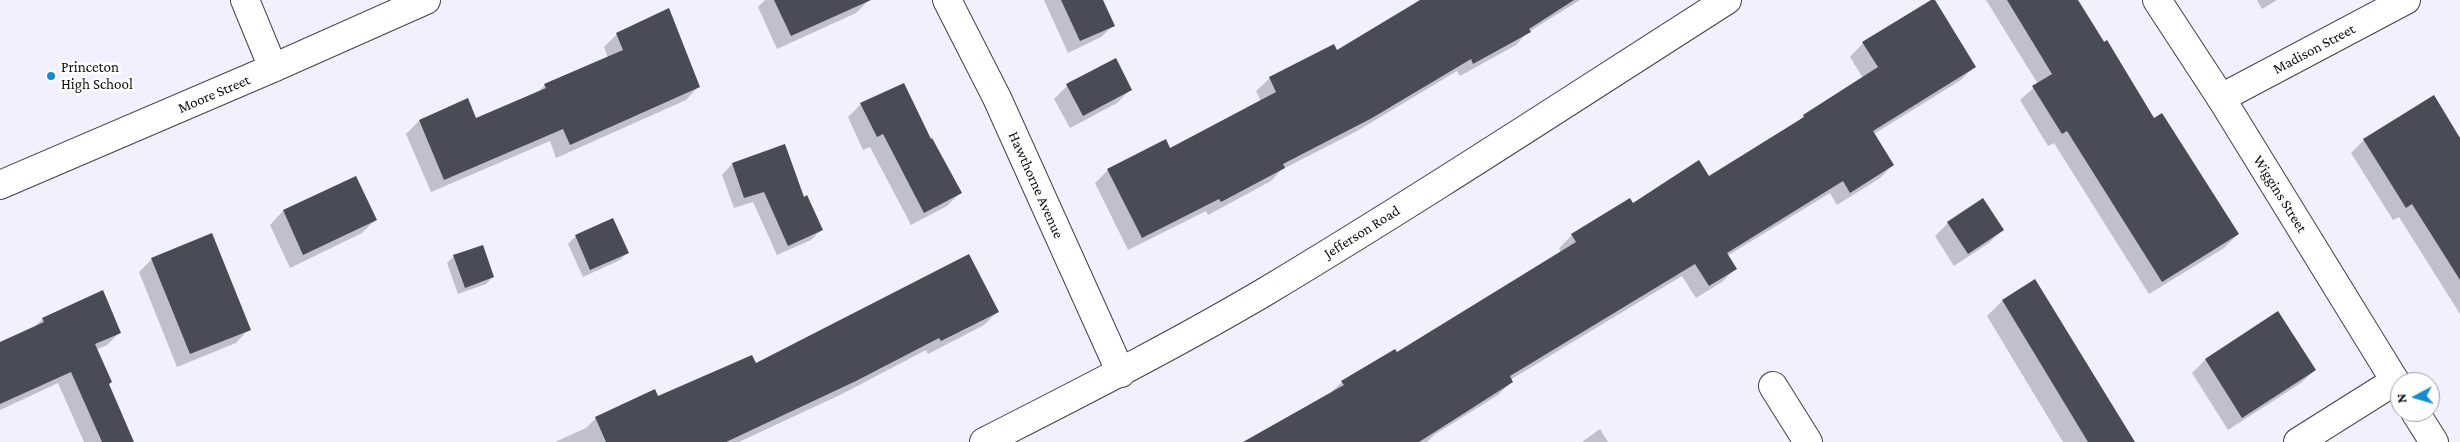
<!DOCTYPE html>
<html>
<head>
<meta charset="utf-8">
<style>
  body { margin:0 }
  #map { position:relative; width:2460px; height:442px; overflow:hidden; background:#f2efff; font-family:"Crimson Pro",serif }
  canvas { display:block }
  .north { position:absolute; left:2390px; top:372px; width:50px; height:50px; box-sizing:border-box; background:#fff; border:1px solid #9f9f9f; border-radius:50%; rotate:264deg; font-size:14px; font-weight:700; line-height:20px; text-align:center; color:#0e0e0e }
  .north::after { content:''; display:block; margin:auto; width:18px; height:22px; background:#178dcd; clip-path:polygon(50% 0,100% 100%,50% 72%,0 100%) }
</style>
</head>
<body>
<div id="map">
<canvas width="2460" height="442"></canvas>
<div class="north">N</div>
</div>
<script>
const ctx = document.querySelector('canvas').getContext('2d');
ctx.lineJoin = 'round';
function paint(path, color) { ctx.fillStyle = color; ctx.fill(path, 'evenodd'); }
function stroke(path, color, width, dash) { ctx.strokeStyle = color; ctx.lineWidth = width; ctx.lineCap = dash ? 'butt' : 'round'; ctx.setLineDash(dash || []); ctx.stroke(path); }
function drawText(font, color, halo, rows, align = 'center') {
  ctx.font = font + ' "Crimson Pro",serif'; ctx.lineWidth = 5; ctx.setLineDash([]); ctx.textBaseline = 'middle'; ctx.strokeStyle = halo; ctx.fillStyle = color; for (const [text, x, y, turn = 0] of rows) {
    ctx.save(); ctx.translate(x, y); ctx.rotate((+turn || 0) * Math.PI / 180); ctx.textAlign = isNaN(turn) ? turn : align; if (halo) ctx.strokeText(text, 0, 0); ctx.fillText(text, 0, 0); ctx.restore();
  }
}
paint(new Path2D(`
  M 765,0 L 869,0 L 856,13 L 777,49 L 758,7 Z
  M 1044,0 L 1102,0 L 1114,25 L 1101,37 L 1068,53 Z
  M 1419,0 L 1580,0 L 1527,33 L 1516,45 L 1460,76 L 1457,71 L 1357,131 L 1281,170 L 1271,181 L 1208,215 L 1206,211 L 1128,250 L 1095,183 L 1108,170 L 1170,150 L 1261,102 L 1256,91 L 1270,78 L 1334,45 L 1337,51 L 1419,2 Z
  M 1933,0 L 1974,67 L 1961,80 L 1874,134 L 1893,165 L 1880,178 L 1837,205 L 1830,193 L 1727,256 L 1735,269 L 1722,282 L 1696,298 L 1682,276 L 1510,380 L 1511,382 L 1498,395 L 1434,435 L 1427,442 L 1245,442 L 1328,395 L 1342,382 L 1397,354 L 1561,253 L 1559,248 L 1572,235 L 1630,199 L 1633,204 L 1708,178 L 1795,124 L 1804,116 L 1863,78 L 1850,57 L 1863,43 Z
  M 1986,0 L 2078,0 L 2154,120 L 2238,234 L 2224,248 L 2149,294 L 2054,143 L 2048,146 L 2020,100 L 2038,84 Z
  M 2257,0 L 2277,0 L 2262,9 Z
  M 617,34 L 699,86 L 686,100 L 556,158 L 550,141 L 431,192 L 406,134 L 419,121 L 475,120 L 537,93 L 545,85 L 608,58 L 604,47 Z
  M 1067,86 L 1130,90 L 1117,103 L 1070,128 L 1054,99 Z
  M 861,104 L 930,140 L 960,193 L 947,206 L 911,225 L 870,147 L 863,150 L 848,117 Z
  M 2364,140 L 2460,141 L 2460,314 L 2399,217 L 2393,220 L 2351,153 Z
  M 732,164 L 803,198 L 822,229 L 811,240 L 777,255 L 753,202 L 734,208 L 722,175 Z
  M 356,178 L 375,220 L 362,233 L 290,268 L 270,225 L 283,211 Z
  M 612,220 L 627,253 L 620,260 L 583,277 L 568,244 L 575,237 Z
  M 1948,223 L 2002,230 L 1989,243 L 1954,266 L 1935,236 Z
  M 454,256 L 493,277 L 486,284 L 458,294 L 447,263 Z
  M 152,259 L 249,329 L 236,343 L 177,367 L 139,272 Z
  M 2035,281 L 2133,442 L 2063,442 L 1987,316 L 2002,301 Z
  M 997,312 L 984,325 L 928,354 L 926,350 L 842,394 L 739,442 L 555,442 L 586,428 L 596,418 L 755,364 Z
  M 43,319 L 120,332 L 107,345 L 96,350 L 108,385 L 133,442 L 84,442 L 58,383 L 0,410 L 0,343 L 33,328 Z
  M 2205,360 L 2315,370 L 2301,383 L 2228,430 L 2192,373 Z
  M 1600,429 L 1608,442 L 1582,442 Z`), '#0003');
paint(new Path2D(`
  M 774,0 L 871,0 L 791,36 Z
  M 1061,0 L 1103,0 L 1115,26 L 1080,41 Z
  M 1420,0 L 1574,0 L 1529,29 L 1531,32 L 1473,64 L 1471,59 L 1372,118 L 1283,164 L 1285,168 L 1221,202 L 1219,199 L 1142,238 L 1107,169 L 1166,139 L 1170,148 L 1276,92 L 1269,77 L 1334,44 L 1337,50 Z
  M 1931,0 L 1935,0 L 1976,67 L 1873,131 L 1894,165 L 1850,193 L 1843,181 L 1727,253 L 1737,269 L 1709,286 L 1695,264 L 1510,376 L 1513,382 L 1419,442 L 1243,442 L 1344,385 L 1341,381 L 1395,349 L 1397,352 L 1576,242 L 1571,234 L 1630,198 L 1633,203 L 1699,160 L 1709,176 L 1804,117 L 1803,115 L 1878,67 L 1862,42 Z
  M 2007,0 L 2078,0 L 2104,42 L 2107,40 L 2154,118 L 2162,113 L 2239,234 L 2162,282 L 2067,131 L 2062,134 L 2032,86 L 2052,74 Z
  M 669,8 L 700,87 L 570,145 L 563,129 L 444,180 L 419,120 L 468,98 L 476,118 L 546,88 L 544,84 L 623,50 L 616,33 Z
  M 1116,58 L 1132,90 L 1083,116 L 1066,84 Z
  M 904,83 L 931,139 L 932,138 L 962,193 L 924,213 L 883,134 L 877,137 L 860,103 Z
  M 2434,95 L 2460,138 L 2460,280 L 2412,204 L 2406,208 L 2363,139 Z
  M 785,144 L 804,197 L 807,195 L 823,230 L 788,246 L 764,192 L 744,198 L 732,163 Z
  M 356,176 L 377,220 L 303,255 L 283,210 Z
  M 1983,198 L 2004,230 L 1968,254 L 1947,222 Z
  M 613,218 L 629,253 L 590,270 L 575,235 Z
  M 212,233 L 251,330 L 190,354 L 151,258 Z
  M 483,245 L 494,277 L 465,288 L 453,255 Z
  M 969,254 L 999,312 L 941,341 L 939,338 L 856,381 L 726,442 L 606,442 L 595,417 L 655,389 L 658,396 L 752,355 L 756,363 Z
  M 2035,279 L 2135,442 L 2088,442 L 2002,300 Z
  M 103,290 L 121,333 L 95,344 L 112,382 L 109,384 L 134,442 L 102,442 L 71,372 L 0,404 L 0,342 L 44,322 L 42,318 Z
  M 2278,311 L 2316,370 L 2242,418 L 2205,359 Z`), '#494c58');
const minor = new Path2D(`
  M 245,0 L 273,68
  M 947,0 L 997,98 L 1121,373
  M 2221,98 L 2406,0
  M 0,185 L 273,68 L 426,0
  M 1773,386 L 1808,442
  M 984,442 C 1080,393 1175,345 1268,290 C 1423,197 1575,97 1727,0
  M 2298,442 L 2395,381`);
const tertiary = new Path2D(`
  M 2157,0 L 2221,98 L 2400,389
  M 2415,412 L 2434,442`);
stroke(minor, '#414141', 30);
stroke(tertiary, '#414141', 30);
stroke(minor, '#fff', 28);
stroke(tertiary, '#fff', 28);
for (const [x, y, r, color] of [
  [51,76,5,"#178dcd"]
]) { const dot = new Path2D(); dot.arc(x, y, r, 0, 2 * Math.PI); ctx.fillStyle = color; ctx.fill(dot); stroke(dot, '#fff', 2); }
drawText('15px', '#0e0e0e', '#fff', [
  ["Madison Street",2314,49,-28],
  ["Moore Street",214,94,-23],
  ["Hawthorne Avenue",1036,185,66],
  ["Wiggins Street",2280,194,58],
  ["Jefferson Road",1362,232,-32]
]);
drawText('15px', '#0e0e0e', '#fff', [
  ["Princeton",61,67],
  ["High School",61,84]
], 'left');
</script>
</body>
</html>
